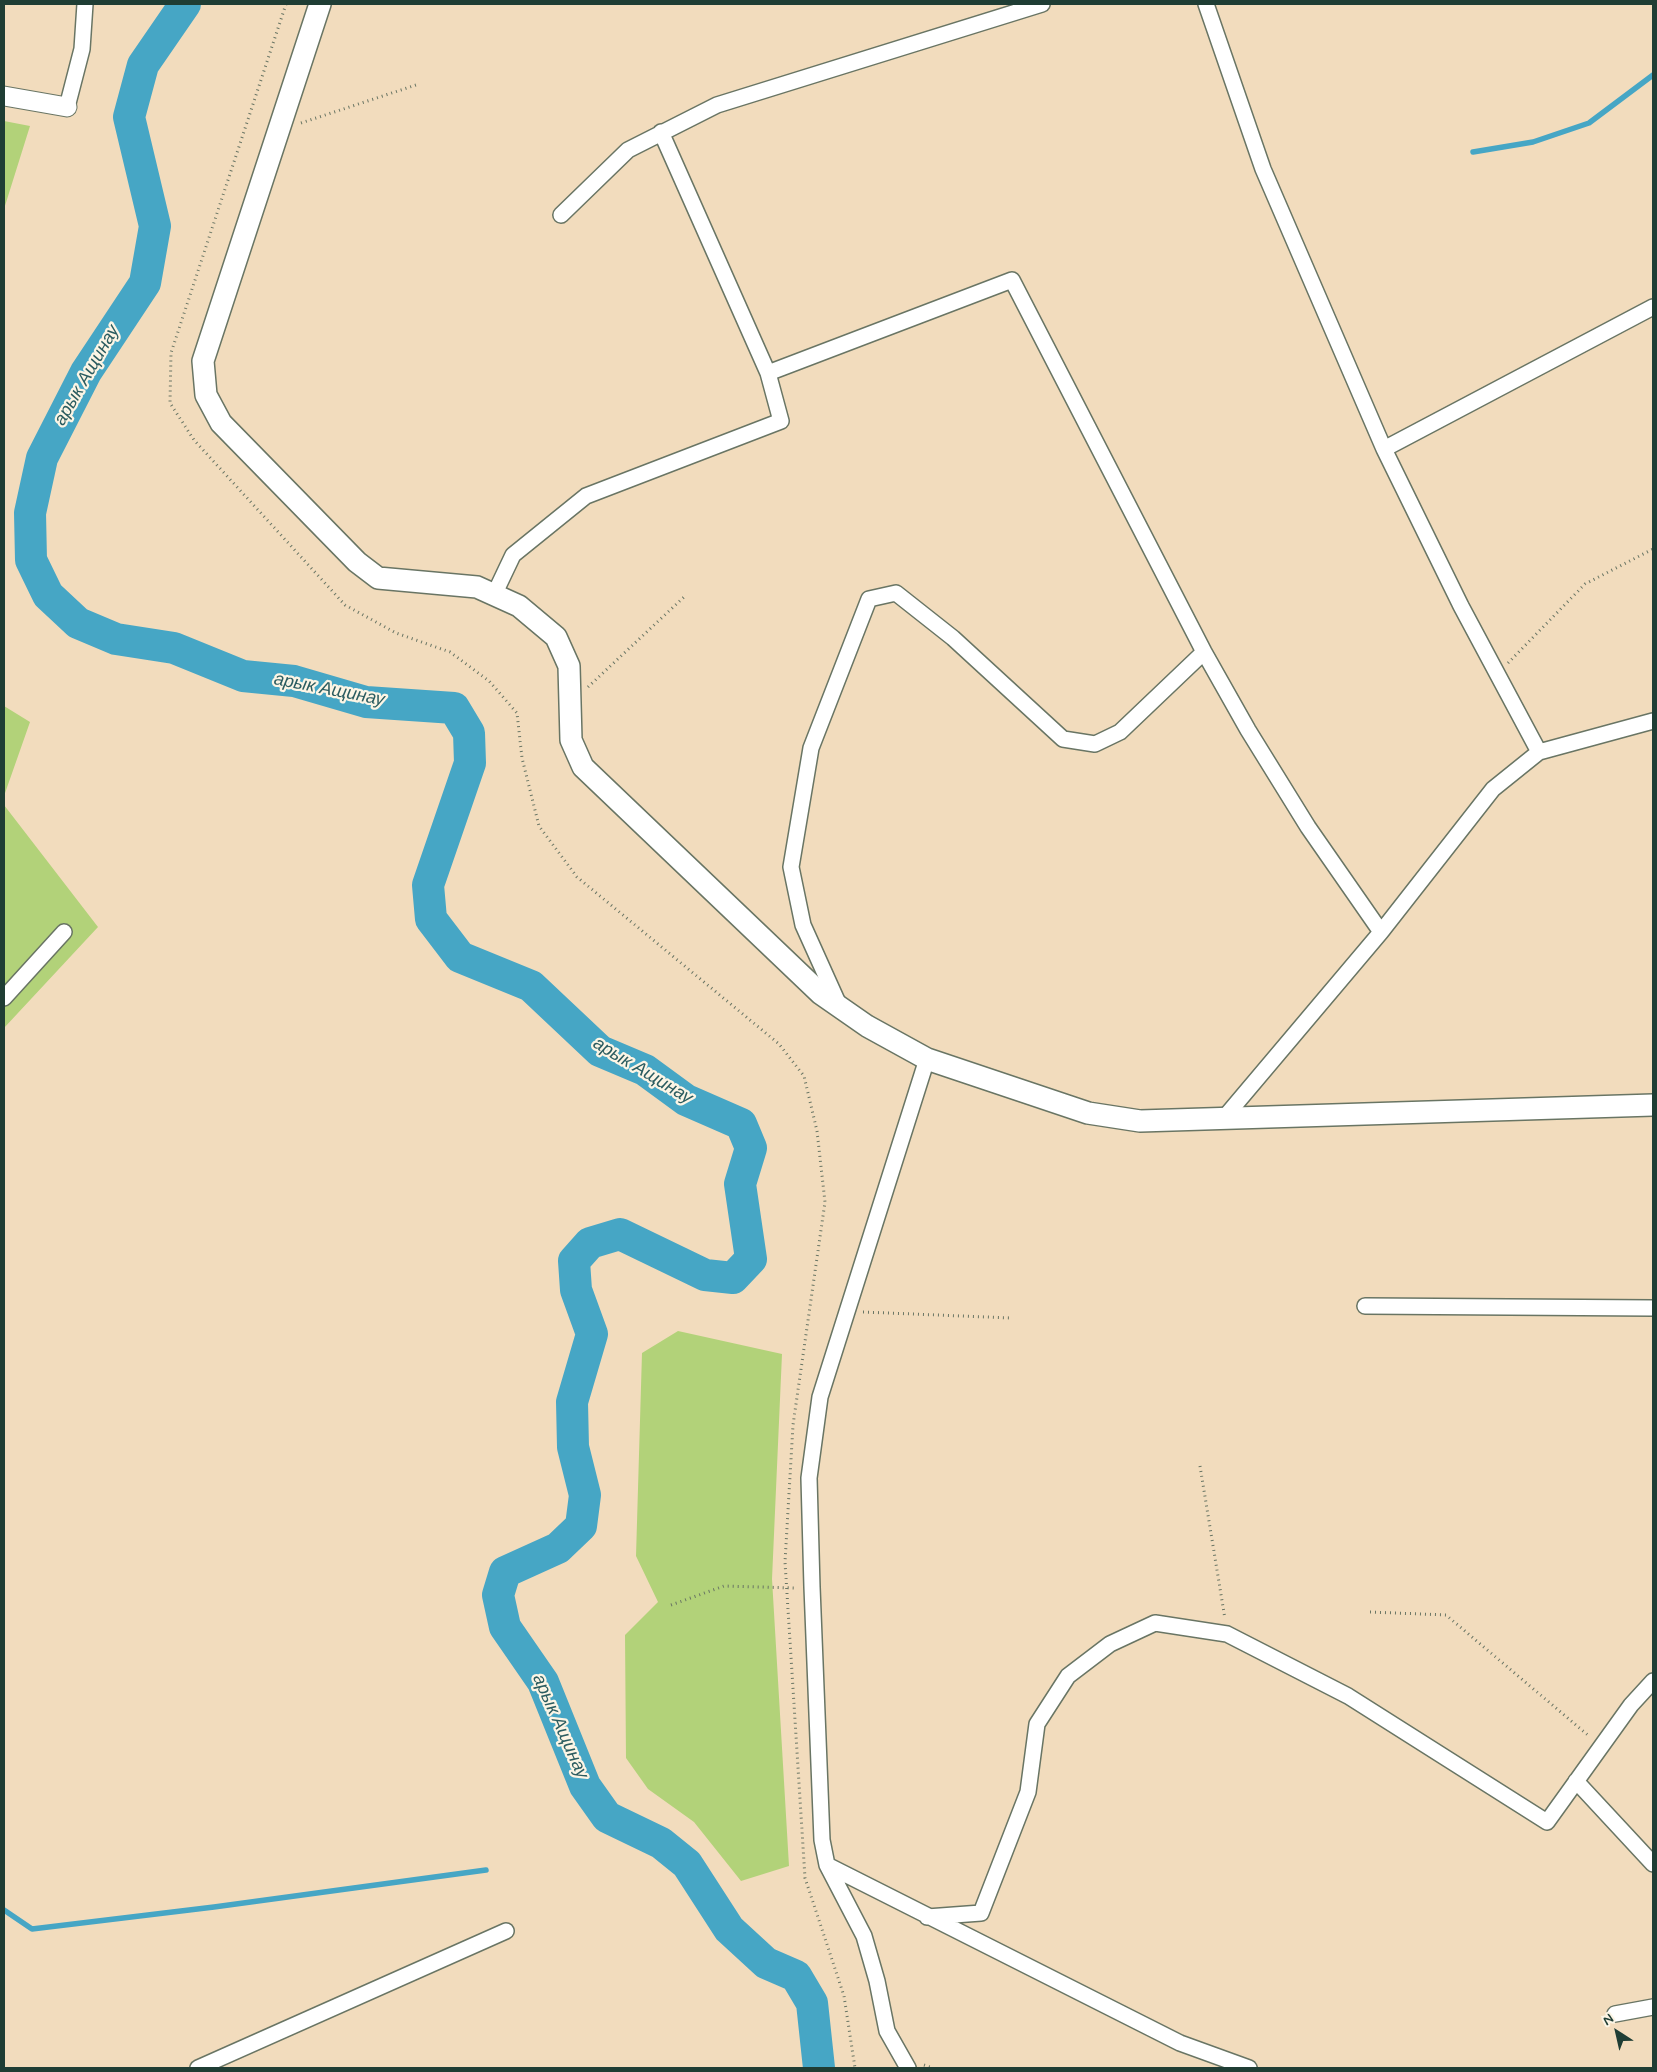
<!DOCTYPE html>
<html>
<head>
<meta charset="utf-8">
<style>
  body { margin:0 }
  #map { position:relative; width:1657px; height:2072px; overflow:hidden; background:#f2dcbd; font-family:Mynerve,sans-serif }
  canvas { display:block }
  .frame { position:absolute; inset:0; border:5px solid #1f3d34; pointer-events:none }
  .north { position:absolute; left:1592px; top:2007px; width:50px; height:50px; -webkit-text-stroke:4px #fcf5e5; paint-order:stroke; rotate:325deg; font-size:14px; font-weight:700; line-height:20px; text-align:center; color:#1f3d34 }
  .north::after { content:''; display:block; margin:auto; width:18px; height:22px; background:#1f3d34; clip-path:polygon(50% 0,100% 100%,50% 72%,0 100%) }
</style>
</head>
<body>
<div id="map">
<canvas width="1657" height="2072"></canvas>
<div class="frame"></div>
<div class="north">N</div>
</div>
<script>
const ctx = document.querySelector('canvas').getContext('2d');
ctx.lineJoin = 'round';
function paint(path, color) { ctx.fillStyle = color; ctx.fill(path, 'evenodd'); }
function stroke(path, color, width, dash) { ctx.strokeStyle = color; ctx.lineWidth = width; ctx.lineCap = dash ? 'butt' : 'round'; ctx.setLineDash(dash || []); ctx.stroke(path); }
function drawText(font, color, halo, rows, align = 'center') {
  ctx.font = font + ' Mynerve,sans-serif'; ctx.lineWidth = 4.5; ctx.setLineDash([]); ctx.textBaseline = 'middle'; ctx.strokeStyle = halo; ctx.fillStyle = color; for (const [text, x, y, turn = 0] of rows) {
    ctx.save(); ctx.translate(x, y); ctx.rotate((+turn || 0) * Math.PI / 180); ctx.textAlign = isNaN(turn) ? turn : align; if (halo) ctx.strokeText(text, 0, 0); ctx.fillText(text, 0, 0); ctx.restore();
  }
}
paint(new Path2D(`
  M 4,121 L 30,126 L 4,209 Z
  M 4,706 L 30,722 L 4,796 Z
  M 4,805 L 98,927 L 4,1028 Z
  M 678,1331 L 782,1354 L 772,1579 L 789,1866 L 741,1881 L 694,1822 L 648,1789 L 626,1758 L 625,1635 L 658,1602 L 636,1556 L 642,1353 Z`), '#b2d279');
stroke(new Path2D(`
  M 1473,152 L 1533,142 L 1589,123 L 1653,75
  M 4,1910 L 32,1929 L 214,1907 L 486,1870`), '#46a6c5', 5.5);
stroke(new Path2D(`
  M 185,4 L 143,65 L 129,117 L 155,226 L 145,283 L 86,372 L 42,458 L 30,513 L 31,560 L 48,595 L 78,623 L 116,639 L 174,648 L 243,676 L 294,681 L 366,702 L 454,708 L 469,733 L 470,763 L 428,885 L 431,919 L 460,957 L 531,986 L 600,1051 L 645,1070 L 686,1100 L 741,1124 L 751,1148 L 740,1184 L 751,1259 L 733,1278 L 705,1275 L 620,1234 L 590,1243 L 574,1261 L 576,1290 L 592,1334 L 572,1402 L 573,1447 L 585,1495 L 581,1526 L 558,1548 L 505,1572 L 498,1595 L 505,1627 L 543,1682 L 585,1786 L 607,1817 L 661,1843 L 687,1864 L 729,1929 L 766,1963 L 796,1976 L 812,2003 L 819,2068`), '#46a6c5', 32);
const minor = new Path2D(`
  M 1206,4 L 1263,169 L 1384,449 L 1461,606 L 1539,752
  M 67,107 L 82,49 L 85,4
  M 561,215 L 628,150 L 717,105 L 1042,4
  M 768,373 L 1012,280 L 1204,652 L 1248,730 L 1308,827 L 1381,932
  M 1384,449 L 1653,307
  M 494,595 L 513,555 L 586,496 L 781,421 L 768,373 L 661,132
  M 4,998 L 64,932
  M 839,1005 L 803,925 L 791,867 L 811,748 L 869,599 L 896,593 L 953,638 L 1063,739 L 1095,744 L 1120,732 L 1204,652
  M 1224,1118 L 1381,932 L 1493,789 L 1539,752 L 1653,721
  M 1365,1306 L 1653,1308
  M 1576,1781 L 1653,1864
  M 827,1865 L 1180,2043 L 1249,2068
  M 927,1917 L 981,1913 L 1028,1792 L 1037,1724 L 1068,1676 L 1110,1644 L 1155,1623 L 1227,1634 L 1348,1696 L 1547,1822 L 1631,1705 L 1653,1681
  M 1615,2014 L 1653,2007
  M 198,2068 L 506,1931
  M 908,2068 L 887,2031 L 877,1981 L 864,1936 L 827,1865 L 822,1840 L 812,1587 L 809,1478 L 820,1397 L 927,1059`);
const tertiary = new Path2D(`
  M 4,96 L 67,107`);
const secondary = new Path2D(`
  M 320,4 L 203,361 L 206,395 L 221,423 L 357,562 L 378,578 L 477,587 L 519,606 L 556,637 L 569,666 L 571,740 L 583,767 L 821,994 L 867,1026 L 927,1059 L 1088,1113 L 1140,1121 L 1653,1105`);
stroke(minor, '#697564', 18);
stroke(tertiary, '#697564', 21);
stroke(secondary, '#697564', 24);
stroke(new Path2D(`
  M 286,4 L 171,353 L 170,403 L 194,440 L 345,605 L 396,633 L 450,652 L 489,681 L 517,713 L 522,758 L 539,826 L 577,877 L 779,1044 L 804,1076 L 817,1131 L 825,1202 L 793,1425 L 785,1562 L 805,1878 L 844,1996 L 855,2068
  M 301,123 L 416,85
  M 1508,663 L 1585,584 L 1653,549
  M 588,687 L 684,597
  M 863,1312 L 1011,1318
  M 1200,1466 L 1225,1619
  M 671,1605 L 724,1586 L 796,1588
  M 1370,1612 L 1446,1615 L 1589,1736
  M 924,2065 L 933,2068`), '#697564', 3, [1, 4]);
stroke(minor, '#fff', 15);
stroke(tertiary, '#fff', 19);
stroke(secondary, '#fff', 21);
drawText('italic 18px', '#2b5c60', '#fcf5e5', [
  ["арык Ащинау",88,376,-60],
  ["арык Ащинау",329,691,11],
  ["арык Ащинау",642,1072,31],
  ["арык Ащинау",559,1727,66]
]);
</script>
</body>
</html>
